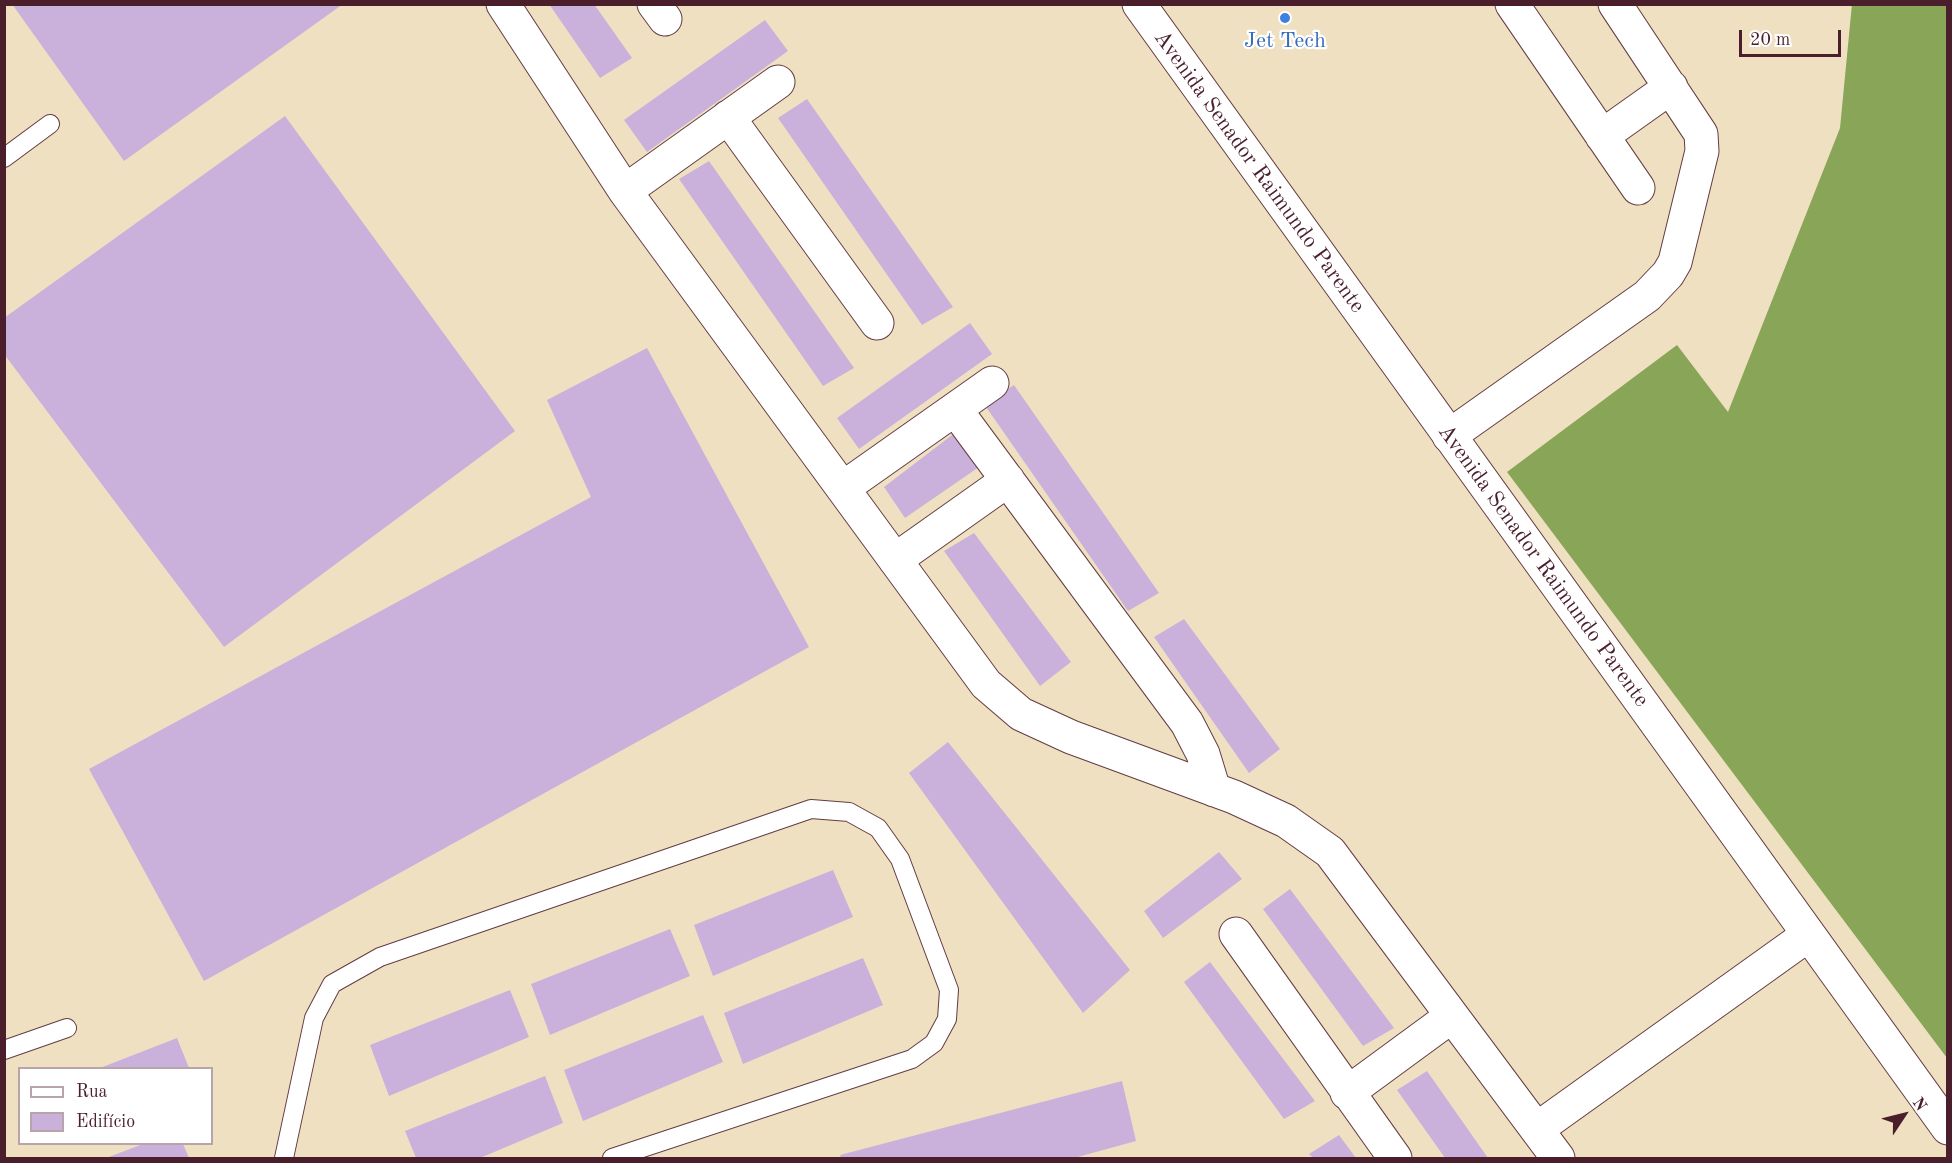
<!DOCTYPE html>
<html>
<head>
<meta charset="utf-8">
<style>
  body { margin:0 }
  #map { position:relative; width:1952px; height:1163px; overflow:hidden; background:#f0e0c2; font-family:"Old Standard TT",serif }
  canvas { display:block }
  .frame { position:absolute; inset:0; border:6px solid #4a1f2b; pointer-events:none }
  .legend { position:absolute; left:18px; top:1067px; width:195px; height:78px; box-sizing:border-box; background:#fff; border:2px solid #b7a5aa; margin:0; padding:8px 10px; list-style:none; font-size:18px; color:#4a1f2b }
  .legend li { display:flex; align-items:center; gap:12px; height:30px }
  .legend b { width:30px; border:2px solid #b7a5aa }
  .north { position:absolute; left:1874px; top:1085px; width:60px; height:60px; -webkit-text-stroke:4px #fff; paint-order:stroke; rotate:55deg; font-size:16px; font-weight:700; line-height:24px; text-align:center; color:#4a1f2b }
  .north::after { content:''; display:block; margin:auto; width:21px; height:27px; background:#4a1f2b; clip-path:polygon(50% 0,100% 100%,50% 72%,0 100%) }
  .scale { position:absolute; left:1739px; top:30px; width:102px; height:27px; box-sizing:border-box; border:3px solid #4a1f2b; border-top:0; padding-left:8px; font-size:18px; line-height:21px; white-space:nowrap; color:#4a1f2b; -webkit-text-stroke:4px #fff; paint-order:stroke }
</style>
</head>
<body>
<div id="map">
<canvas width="1952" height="1163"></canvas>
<div class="frame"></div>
<ul class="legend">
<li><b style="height:8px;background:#fff"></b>Rua</li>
<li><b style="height:16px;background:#c9b1db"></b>Edifício</li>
</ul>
<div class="north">N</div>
<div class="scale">20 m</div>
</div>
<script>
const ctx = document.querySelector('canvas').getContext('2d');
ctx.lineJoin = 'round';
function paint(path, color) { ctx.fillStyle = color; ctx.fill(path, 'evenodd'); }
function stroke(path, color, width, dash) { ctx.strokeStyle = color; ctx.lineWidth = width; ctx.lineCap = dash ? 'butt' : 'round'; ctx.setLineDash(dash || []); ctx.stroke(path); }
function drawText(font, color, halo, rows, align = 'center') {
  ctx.font = font + ' "Old Standard TT",serif'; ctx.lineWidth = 4.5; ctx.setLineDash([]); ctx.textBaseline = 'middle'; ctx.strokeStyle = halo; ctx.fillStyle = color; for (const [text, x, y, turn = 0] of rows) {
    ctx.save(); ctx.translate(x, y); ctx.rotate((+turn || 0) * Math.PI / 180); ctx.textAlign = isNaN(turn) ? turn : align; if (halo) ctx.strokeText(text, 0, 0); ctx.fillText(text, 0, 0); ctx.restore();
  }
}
paint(new Path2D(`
  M 1852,4 L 1947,5 L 1947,1058 L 1507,472 L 1677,345 L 1728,412 L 1840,128 Z`), '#89a557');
paint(new Path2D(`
  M 12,4 L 343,4 L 124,161 Z
  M 549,4 L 594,4 L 632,58 L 600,78 Z
  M 765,20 L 788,51 L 647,152 L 624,120 Z
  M 807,99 L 953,307 L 922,325 L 778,118 Z
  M 285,116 L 515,431 L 224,647 L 4,354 L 4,318 Z
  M 709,161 L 854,368 L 823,386 L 679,179 Z
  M 970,323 L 992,354 L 859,449 L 837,418 Z
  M 647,348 L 809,647 L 204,981 L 89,769 L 591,497 L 547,400 Z
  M 1014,385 L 1159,593 L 1128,611 L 984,404 Z
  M 956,432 L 979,467 L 905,518 L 884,487 Z
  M 974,533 L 1071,662 L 1040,686 L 944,551 Z
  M 1184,619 L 1280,749 L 1249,773 L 1154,637 Z
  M 948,742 L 1130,970 L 1083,1013 L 909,773 Z
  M 1219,852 L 1242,879 L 1163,938 L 1144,911 Z
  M 833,870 L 853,917 L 713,976 L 694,925 Z
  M 1290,889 L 1394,1028 L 1363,1046 L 1263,909 Z
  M 670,929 L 690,976 L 550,1035 L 531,984 Z
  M 863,958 L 883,1005 L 743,1064 L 724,1013 Z
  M 1210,962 L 1315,1101 L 1284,1119 L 1184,982 Z
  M 510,990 L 529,1037 L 389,1096 L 370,1045 Z
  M 703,1015 L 723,1062 L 583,1121 L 564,1070 Z
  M 177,1038 L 189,1068 L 100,1068 Z
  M 1427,1071 L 1488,1158 L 1445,1158 L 1397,1090 Z
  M 545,1076 L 563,1123 L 480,1158 L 416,1158 L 405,1131 Z
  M 1122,1081 L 1136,1141 L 1074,1158 L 841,1158 L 840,1155 Z
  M 1339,1135 L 1356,1158 L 1313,1158 L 1309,1154 Z
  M 143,1144 L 183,1144 L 189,1158 L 106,1158 Z`), '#c9b1db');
const service = new Path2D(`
  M 4,158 L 50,124
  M 4,1050 L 67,1028
  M 284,1158 L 314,1018 L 332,984 L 380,957 L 811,809 L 849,812 L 878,828 L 900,859 L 949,990 L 947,1019 L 934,1043 L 912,1059 L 612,1158`);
const minor = new Path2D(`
  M 503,4 L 625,191 L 986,684 L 1021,714 L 1071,737 L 1234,797 L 1286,821 L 1330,852 L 1558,1158
  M 654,4 L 665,19
  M 1512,4 L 1638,188
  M 728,117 L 877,323
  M 1602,136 L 1671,87
  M 625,191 L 778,82
  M 955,409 L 1187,723 L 1203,754 L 1214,790
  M 1449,436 L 1647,296 L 1668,274 L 1675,262 L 1702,151 L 1701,134 L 1615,4
  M 843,488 L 992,383
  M 895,560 L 1008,480
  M 1236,934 L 1395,1158
  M 1347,1093 L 1452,1016
  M 1537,1129 L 1808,935`);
const tertiary = new Path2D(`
  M 1139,4 L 1948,1128`);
stroke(service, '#633c42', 20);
stroke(minor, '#633c42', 35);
stroke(tertiary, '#633c42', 35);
stroke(service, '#fff', 18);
stroke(minor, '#fff', 33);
stroke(tertiary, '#fff', 33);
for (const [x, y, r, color] of [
  [1285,18,6,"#3f7fe0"]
]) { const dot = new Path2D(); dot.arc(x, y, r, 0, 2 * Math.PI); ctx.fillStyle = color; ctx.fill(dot); stroke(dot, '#fff', 2); }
drawText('22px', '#366cbe', '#fff', [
  ["Jet Tech",1285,41]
]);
drawText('22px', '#4a1f2b', '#fff', [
  ["Avenida Senador Raimundo Parente",1259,172,54],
  ["Avenida Senador Raimundo Parente",1543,566,54]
]);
</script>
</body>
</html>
